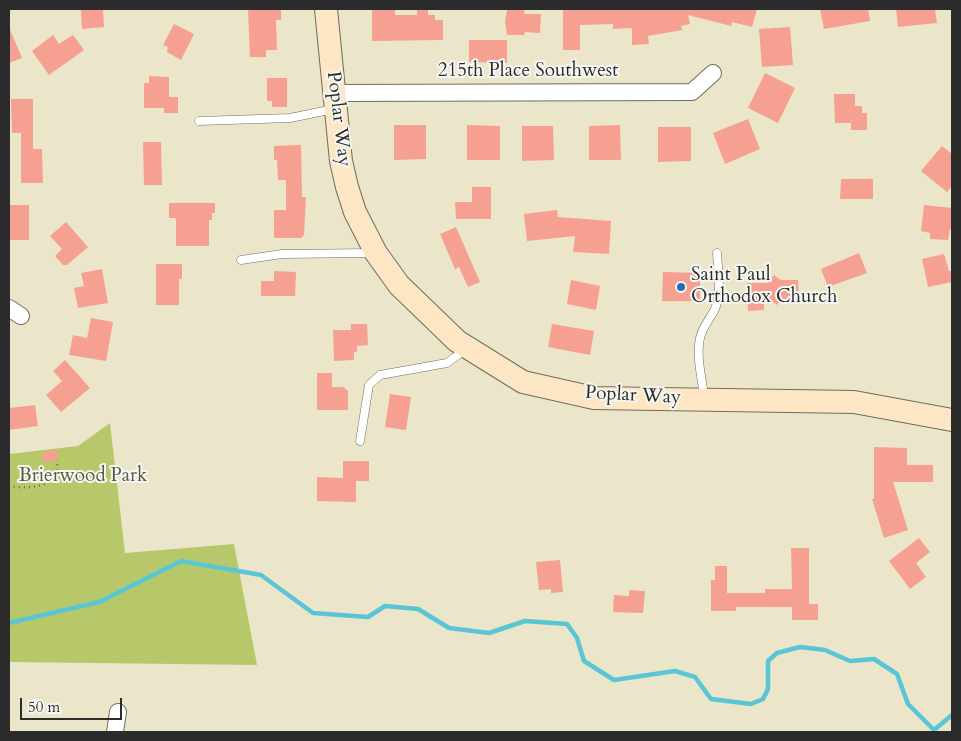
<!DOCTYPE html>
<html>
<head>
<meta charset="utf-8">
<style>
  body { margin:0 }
  #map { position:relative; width:961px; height:741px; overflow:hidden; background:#ebe6ca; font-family:Cardo,serif }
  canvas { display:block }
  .frame { position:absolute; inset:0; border:10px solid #2b2b2b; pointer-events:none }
  .scale { position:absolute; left:20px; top:698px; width:102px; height:22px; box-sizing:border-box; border:2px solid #2b2b2b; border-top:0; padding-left:6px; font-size:15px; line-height:18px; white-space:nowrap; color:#2b2b2b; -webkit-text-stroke:4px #f6f6f2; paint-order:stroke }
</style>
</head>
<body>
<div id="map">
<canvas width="961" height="741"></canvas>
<div class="frame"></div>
<div class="scale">50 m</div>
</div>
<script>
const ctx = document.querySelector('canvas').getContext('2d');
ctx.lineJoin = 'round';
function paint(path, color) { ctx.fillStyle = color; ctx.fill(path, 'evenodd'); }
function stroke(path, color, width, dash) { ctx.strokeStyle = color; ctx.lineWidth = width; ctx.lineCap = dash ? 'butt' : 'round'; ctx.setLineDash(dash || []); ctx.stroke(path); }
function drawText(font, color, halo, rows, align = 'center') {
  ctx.font = font + ' Cardo,serif'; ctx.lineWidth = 4; ctx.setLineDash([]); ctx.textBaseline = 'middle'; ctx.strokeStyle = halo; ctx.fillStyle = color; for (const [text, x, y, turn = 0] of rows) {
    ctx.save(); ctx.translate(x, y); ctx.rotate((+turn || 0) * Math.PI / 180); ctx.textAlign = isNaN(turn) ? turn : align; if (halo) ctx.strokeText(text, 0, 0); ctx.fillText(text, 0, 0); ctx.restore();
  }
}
paint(new Path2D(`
  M 110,423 L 125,553 L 234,544 L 257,665 L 9,662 L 9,454 L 78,446 Z`), '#b7c86b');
stroke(new Path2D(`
  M 9,623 L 99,602 L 181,561 L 261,575 L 313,613 L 368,617 L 385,606 L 418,609 L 449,628 L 489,633 L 525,621 L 567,624 L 577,638 L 584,661 L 614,680 L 675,671 L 695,677 L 711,699 L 751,704 L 763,699 L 768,689 L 768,661 L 777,653 L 800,647 L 825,650 L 850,661 L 874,659 L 897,674 L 908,704 L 934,730 L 952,715`), '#5ac5d5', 4.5);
paint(new Path2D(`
  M 81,9 L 103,9 L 104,27 L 82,29 Z
  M 248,9 L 281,9 L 281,20 L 276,20 L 277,50 L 266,50 L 266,57 L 250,57 Z
  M 372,9 L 395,9 L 395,15 L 417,15 L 417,9 L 428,9 L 428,15 L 435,15 L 435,20 L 443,20 L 443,40 L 372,41 Z
  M 563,9 L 757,9 L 752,27 L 732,22 L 731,26 L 688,15 L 690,24 L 681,26 L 682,30 L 648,36 L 649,44 L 632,45 L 632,28 L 613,29 L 613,24 L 580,25 L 580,50 L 563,50 Z
  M 820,9 L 868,9 L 870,21 L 824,29 Z
  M 896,9 L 935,9 L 937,23 L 898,27 Z
  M 507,10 L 524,10 L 525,14 L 541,14 L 540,33 L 525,32 L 524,35 L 507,35 L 505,22 Z
  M 174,24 L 194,34 L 181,60 L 167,52 L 168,47 L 163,45 Z
  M 9,27 L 22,58 L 9,63 Z
  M 790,27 L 793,65 L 762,67 L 759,29 Z
  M 53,35 L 59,44 L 73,35 L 84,50 L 49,75 L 32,51 Z
  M 469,40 L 507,40 L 507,63 L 469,62 Z
  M 765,73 L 795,88 L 778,123 L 748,108 Z
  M 149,76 L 169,77 L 169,97 L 178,97 L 178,113 L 164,113 L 164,108 L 144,108 L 144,83 L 149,83 Z
  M 267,78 L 287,78 L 287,107 L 272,107 L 272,101 L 267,101 Z
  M 834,94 L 855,94 L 855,106 L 862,106 L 862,113 L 867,113 L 867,130 L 851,130 L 851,123 L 835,123 Z
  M 11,99 L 33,99 L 33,149 L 42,149 L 43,183 L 21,183 L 21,133 L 12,133 Z
  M 748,119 L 760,149 L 725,164 L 713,133 Z
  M 394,125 L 426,125 L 426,159 L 394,160 Z
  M 467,125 L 500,126 L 500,160 L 467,160 Z
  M 620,125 L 621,160 L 589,160 L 589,126 Z
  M 522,126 L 553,126 L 554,160 L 522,161 Z
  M 658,127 L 691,127 L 691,161 L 658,162 Z
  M 143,142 L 161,142 L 162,185 L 144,185 Z
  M 301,145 L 302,197 L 306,197 L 304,235 L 301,238 L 274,238 L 274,210 L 286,210 L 286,180 L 278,180 L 277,160 L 274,160 L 274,146 Z
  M 942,146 L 952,154 L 952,186 L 947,192 L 921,171 Z
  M 841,179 L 873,179 L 873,199 L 840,199 Z
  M 472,187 L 491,187 L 491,219 L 456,219 L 455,202 L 472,202 Z
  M 169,203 L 215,203 L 215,213 L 212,213 L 212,220 L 209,220 L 209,246 L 176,246 L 176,218 L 169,218 Z
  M 9,205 L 29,205 L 29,240 L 9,240 Z
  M 924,205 L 952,208 L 952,229 L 950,229 L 948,240 L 930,239 L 930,233 L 921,231 Z
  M 557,210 L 558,217 L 611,221 L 609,254 L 573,252 L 575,236 L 527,241 L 524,214 Z
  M 66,222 L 88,247 L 67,265 L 63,265 L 55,256 L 62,249 L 50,236 Z
  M 456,227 L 480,282 L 468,287 L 459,267 L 455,269 L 440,234 Z
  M 859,253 L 867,273 L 828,287 L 821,269 Z
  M 944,254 L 949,271 L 952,271 L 952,282 L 928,287 L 922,259 Z
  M 156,264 L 182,264 L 182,279 L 179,279 L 179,305 L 156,305 Z
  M 102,269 L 108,303 L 78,308 L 74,288 L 84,286 L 81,273 Z
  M 274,271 L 296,272 L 295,296 L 261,296 L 261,281 L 274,281 Z
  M 663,272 L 700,273 L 700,301 L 662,301 Z
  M 774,275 L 781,280 L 798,280 L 799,299 L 782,299 L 777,305 L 764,294 L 764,310 L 748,311 L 747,283 L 768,283 Z
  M 571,280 L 600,286 L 596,310 L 567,304 Z
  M 91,318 L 113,322 L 106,361 L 69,355 L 73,335 L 87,338 Z
  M 351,324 L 367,324 L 368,345 L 357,346 L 357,352 L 354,352 L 354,360 L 334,361 L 333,330 L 351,330 Z
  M 552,324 L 594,331 L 590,355 L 548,347 Z
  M 65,360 L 90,388 L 61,412 L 46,395 L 62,381 L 53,371 Z
  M 317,373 L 332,373 L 332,387 L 343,387 L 348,391 L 348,410 L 317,410 Z
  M 390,394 L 411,397 L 406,430 L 385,427 Z
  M 35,405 L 38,426 L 9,430 L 9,408 Z
  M 874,447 L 907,448 L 907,465 L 933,465 L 933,482 L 893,482 L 908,530 L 884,538 L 872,499 L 874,499 Z
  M 57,450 L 58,460 L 43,462 L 42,452 Z
  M 343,461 L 369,461 L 369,481 L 356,481 L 356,502 L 317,501 L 317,477 L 343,478 Z
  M 919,538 L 930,552 L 916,563 L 926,577 L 910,589 L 889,561 Z
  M 791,548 L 809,548 L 809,604 L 818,604 L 818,620 L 792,620 L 792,607 L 736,607 L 736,611 L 711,611 L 711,580 L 715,580 L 715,566 L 727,566 L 727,593 L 765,593 L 765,589 L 792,589 Z
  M 560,560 L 563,592 L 551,593 L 551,589 L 539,590 L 536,562 Z
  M 629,590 L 645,591 L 643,613 L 613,612 L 614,595 L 629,596 Z`), '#f6a091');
const lane = new Path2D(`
  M 199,121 L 290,118 L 334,109
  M 241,260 L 282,254 L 372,253
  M 704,396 C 702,378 696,357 700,338 C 702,328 709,320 714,311 C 722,295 718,270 717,253
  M 360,441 L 369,385 L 380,375 L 447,363 L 466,349`);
const street = new Path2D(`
  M 334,93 L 692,92 L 713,73
  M 9,308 L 21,316
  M 115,732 L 118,712`);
const secondary = new Path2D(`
  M 326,9 L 341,161 L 347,187 L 355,212 L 376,253 L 399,285 L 457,341 L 523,382 L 594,398 L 854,402 L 952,420`);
stroke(lane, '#6e6c63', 9);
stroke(street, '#6e6c63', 18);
stroke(secondary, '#6e6c63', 24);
stroke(new Path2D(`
  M 9,487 C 29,487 60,491 57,460`), '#6e6c63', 2.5, [1, 4]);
stroke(lane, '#fff', 8);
stroke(street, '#fff', 16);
stroke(secondary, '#fce6c4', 22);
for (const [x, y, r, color] of [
  [681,287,5,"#1f6fb2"]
]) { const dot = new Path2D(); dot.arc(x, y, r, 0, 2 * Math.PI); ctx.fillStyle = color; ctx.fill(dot); stroke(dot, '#f6f6f2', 2); }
drawText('19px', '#2b2b2b', '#f6f6f2', [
  ["215th Place Southwest",528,72],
  ["Poplar Way",338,119,83],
  ["Poplar Way",633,396,3]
]);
drawText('19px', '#2b2b2b', '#f6f6f2', [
  ["Saint Paul",691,276],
  ["Orthodox Church",691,298]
], 'left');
drawText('19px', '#555a3e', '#f6f6f2', [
  ["Brierwood Park",83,477]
]);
</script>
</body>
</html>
